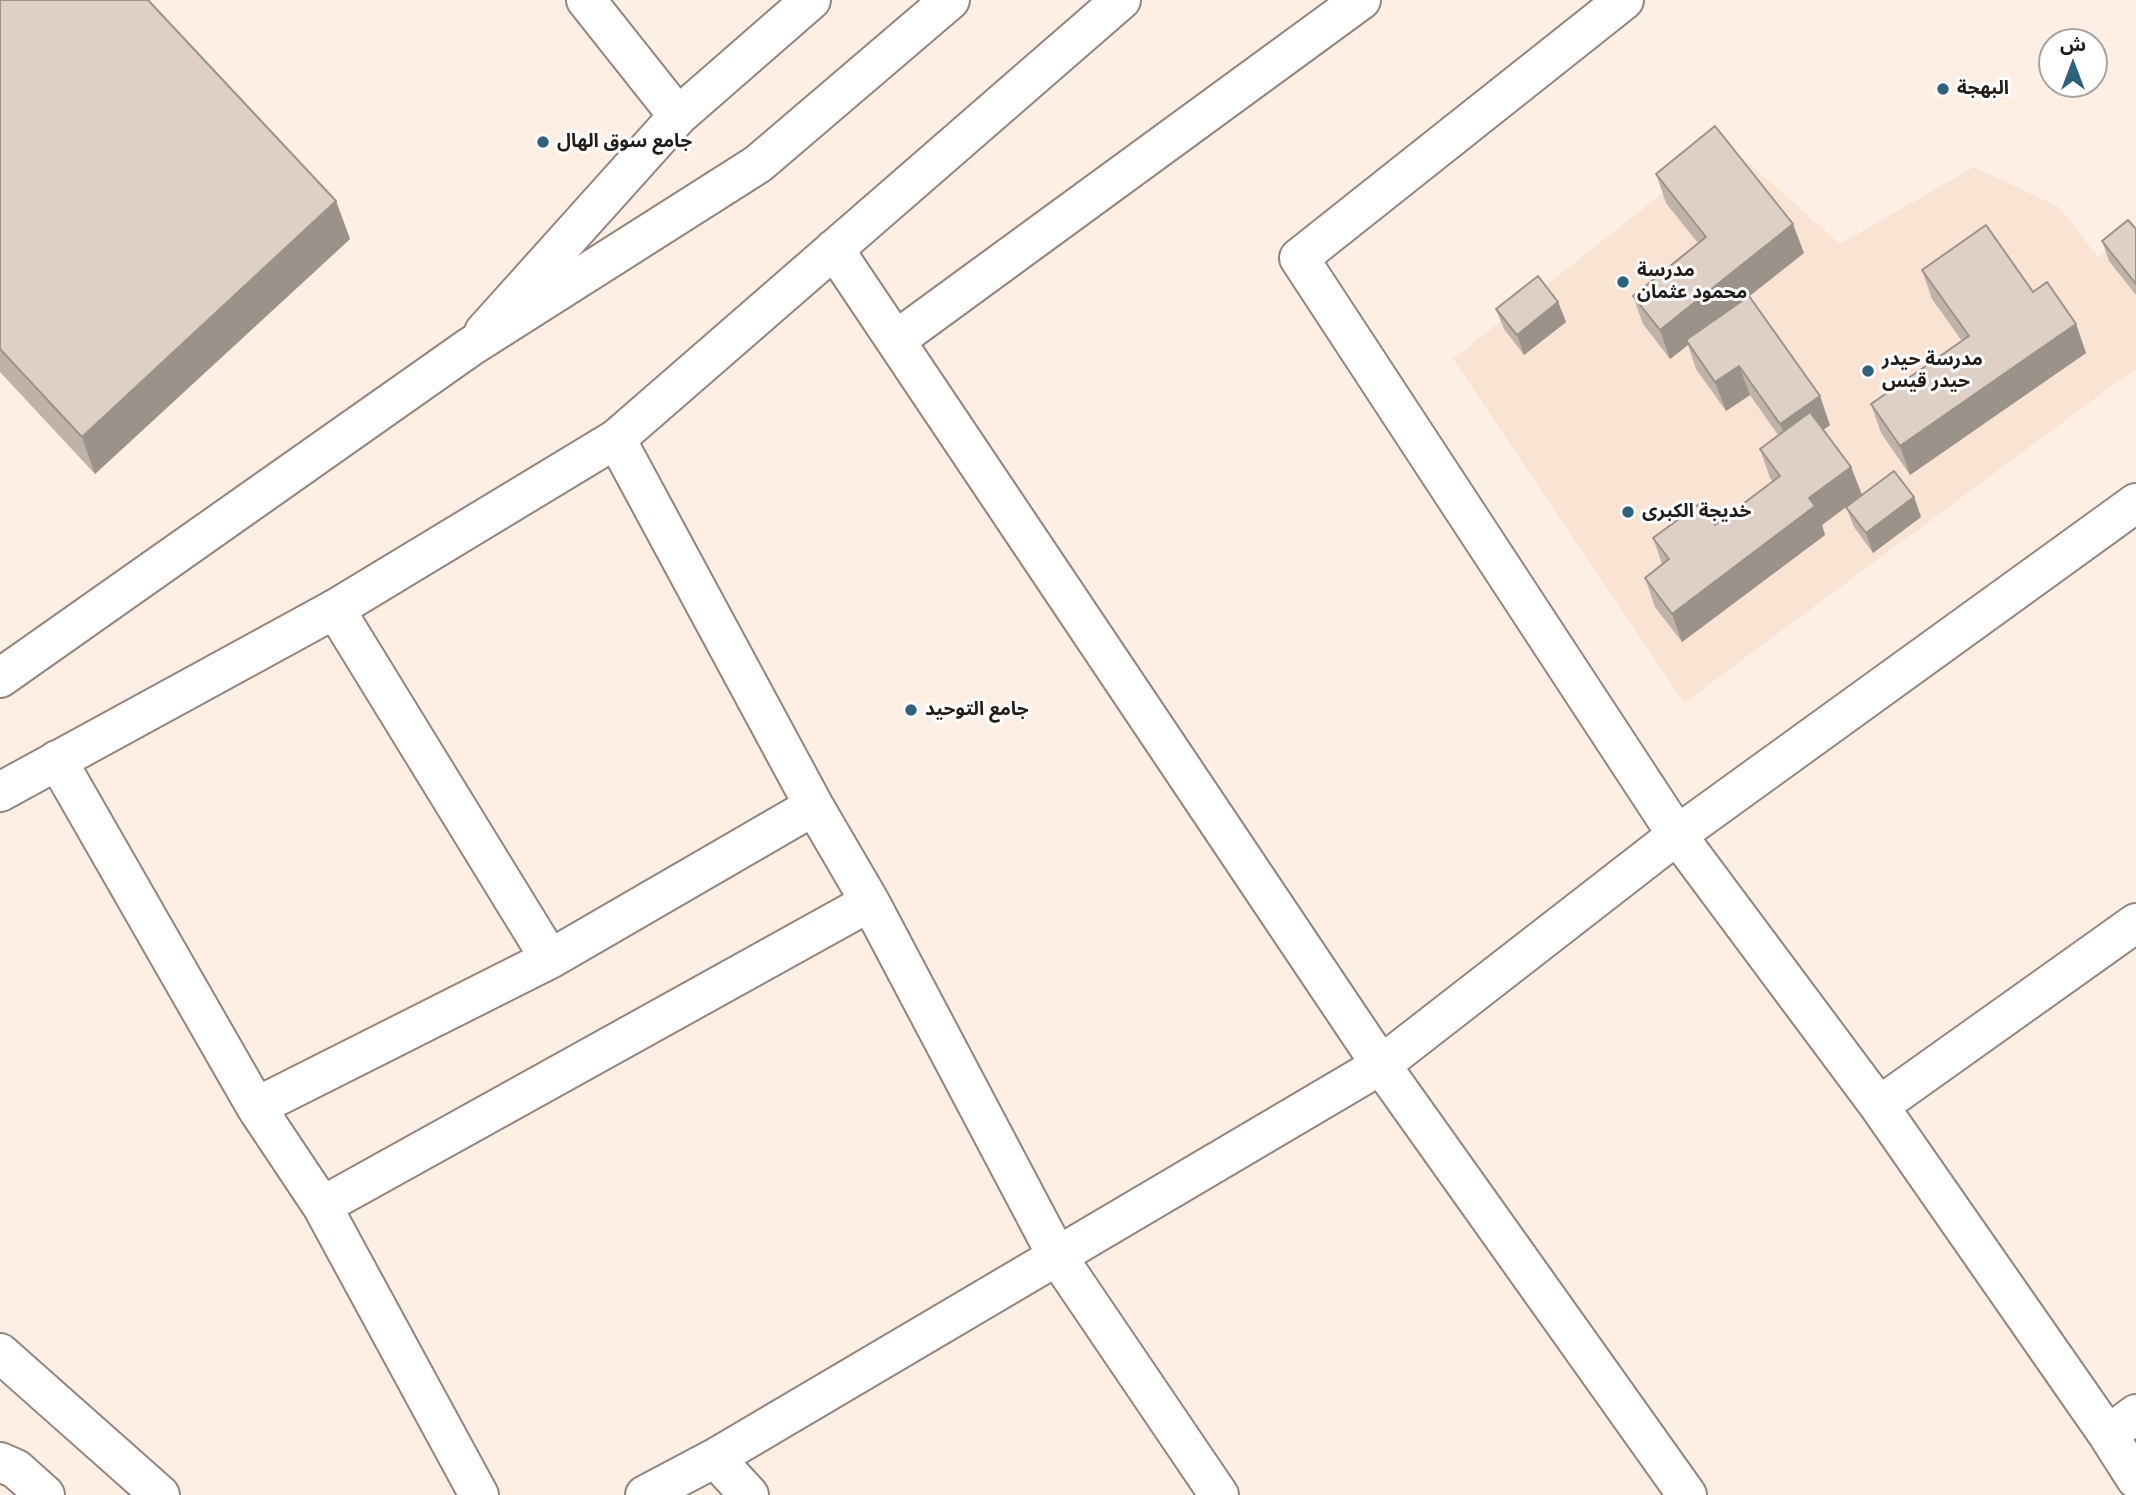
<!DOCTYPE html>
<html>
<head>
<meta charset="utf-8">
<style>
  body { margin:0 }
  #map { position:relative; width:2136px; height:1495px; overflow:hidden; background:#feefe4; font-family:"PT Sans","Noto Sans Arabic",sans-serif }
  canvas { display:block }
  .north { position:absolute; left:2038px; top:28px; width:70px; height:70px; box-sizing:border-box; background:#fff; border:2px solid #a6a4a3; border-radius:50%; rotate:0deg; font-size:19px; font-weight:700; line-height:28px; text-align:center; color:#211c18 }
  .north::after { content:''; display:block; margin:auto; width:24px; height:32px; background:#2d627e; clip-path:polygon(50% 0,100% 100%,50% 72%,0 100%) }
</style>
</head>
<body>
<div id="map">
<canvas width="2136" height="1495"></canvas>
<div class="north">ش</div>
</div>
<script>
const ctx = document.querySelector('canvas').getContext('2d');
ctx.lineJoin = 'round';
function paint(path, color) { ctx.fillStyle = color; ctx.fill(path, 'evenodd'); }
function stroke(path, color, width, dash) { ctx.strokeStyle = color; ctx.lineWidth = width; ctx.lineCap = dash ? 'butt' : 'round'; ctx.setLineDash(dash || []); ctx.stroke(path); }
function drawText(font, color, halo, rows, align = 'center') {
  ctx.font = font + ' "PT Sans","Noto Sans Arabic",sans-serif'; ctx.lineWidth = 6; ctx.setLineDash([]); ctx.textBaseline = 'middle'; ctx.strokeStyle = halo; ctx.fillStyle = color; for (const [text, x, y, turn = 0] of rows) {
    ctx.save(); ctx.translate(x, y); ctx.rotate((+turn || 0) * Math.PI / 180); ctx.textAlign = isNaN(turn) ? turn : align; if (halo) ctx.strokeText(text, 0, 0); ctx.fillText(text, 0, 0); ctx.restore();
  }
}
paint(new Path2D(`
  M 1726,143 L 1840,244 L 1974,167 L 2059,207 L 2098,257 L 2132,231 L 2136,234 L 2136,368 L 1684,703 L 1453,359 Z`), '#f9e3d3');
const street = new Path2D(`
  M 586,0 L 678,116
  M 1624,0 L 1299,258 L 1677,835 L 1879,1106 L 2108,1435 L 2136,1479
  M 484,332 L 678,116 L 811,0
  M 896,340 L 1361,0
  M 616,439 L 814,806 L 870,902 L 1057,1256 L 1219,1495
  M 57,760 L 256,1107 L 322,1206 L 479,1495
  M 550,959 L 814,806
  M 1879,1106 L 2136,923
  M 256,1107 L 550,959 L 335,609
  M 322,1206 L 870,902
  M 2108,1435 L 2136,1414
  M 715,1458 L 749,1495
  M 645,1495 L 715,1458 L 1381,1065 L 1677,835 L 2136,503`);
const secondary = new Path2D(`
  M 834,249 L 1381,1065 L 1687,1495
  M 0,678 L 470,347 L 758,164 L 950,0
  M 0,792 L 335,609 L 616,439 L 1121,0`);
const primary = new Path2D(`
  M 0,1353 L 160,1495
  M 0,1462 L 16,1469 L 45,1495`);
stroke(street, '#92857b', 42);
stroke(secondary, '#92857b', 42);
stroke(primary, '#92857b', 42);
stroke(street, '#fff', 38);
stroke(secondary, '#fff', 38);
stroke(primary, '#fff', 38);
paint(new Path2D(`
  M 0,0 L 336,201 L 350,239 L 95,474 L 0,372 Z
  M 1656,174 L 1804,253 L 1749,296 L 1830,425 L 1823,430 L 1851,467 L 1862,495 L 1822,525 L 1825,535 L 1682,642 L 1655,607 L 1645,578 L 1662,564 L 1653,538 L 1715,525 L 1773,481 L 1770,478 L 1760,449 L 1778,435 L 1750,395 L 1726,411 L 1696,369 L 1688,345 L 1670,359 L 1643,324 L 1633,296 L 1698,243 L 1666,203 Z
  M 2136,229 L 2136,295 L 2109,261 L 2102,241 Z
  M 1922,270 L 2033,292 L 2076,324 L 2086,353 L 1910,475 L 1881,433 L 1871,404 L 1962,341 L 1932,299 Z
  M 1558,302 L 1566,322 L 1524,355 L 1504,329 L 1496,309 Z
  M 1914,497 L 1921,517 L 1873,553 L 1854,527 L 1846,507 Z`), '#bfb3a9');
paint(new Path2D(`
  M 336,201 L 350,239 L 95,474 L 82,437 Z
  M 1793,224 L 1804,253 L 1689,344 L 1686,340 L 1688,345 L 1670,359 L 1660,330 Z
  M 1558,302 L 1566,322 L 1524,355 L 1517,335 Z
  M 2076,324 L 2086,353 L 1910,475 L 1900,446 Z
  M 1739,366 L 1750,395 L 1726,411 L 1715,382 Z
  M 1820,396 L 1830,425 L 1791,453 L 1780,424 Z
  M 1851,467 L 1862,495 L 1822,525 L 1825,535 L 1682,642 L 1672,614 L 1809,498 Z
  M 1914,497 L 1921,517 L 1873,553 L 1866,533 Z`), '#9b928a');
const building = new Path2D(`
  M 0,0 L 148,0 L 336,201 L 82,437 L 0,349 Z
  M 1715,126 L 1793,224 L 1660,330 L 1633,296 L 1706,237 L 1656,174 Z
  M 2128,220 L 2136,229 L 2136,284 L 2102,241 Z
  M 1986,225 L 2033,292 L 2047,282 L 2076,324 L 1900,446 L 1871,404 L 1969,336 L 1922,270 Z
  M 1538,276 L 1558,302 L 1517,335 L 1496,309 Z
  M 1749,296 L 1820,396 L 1780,424 L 1739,366 L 1715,382 L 1686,340 Z
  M 1810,412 L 1851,467 L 1809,498 L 1815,506 L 1672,614 L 1645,578 L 1669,559 L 1653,538 L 1699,504 L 1715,525 L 1780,476 L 1760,449 Z
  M 1894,471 L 1914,497 L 1866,533 L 1846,507 Z`);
paint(building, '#ded0c5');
stroke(building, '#9b928a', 2);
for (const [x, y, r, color] of [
  [1943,89,7,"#2d627e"],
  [543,142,7,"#2d627e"],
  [1623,282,7,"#2d627e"],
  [1868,371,7,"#2d627e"],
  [1628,512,7,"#2d627e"],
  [911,710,7,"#2d627e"]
]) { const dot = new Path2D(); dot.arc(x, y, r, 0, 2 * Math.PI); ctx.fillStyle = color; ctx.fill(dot); stroke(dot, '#fff', 2.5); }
drawText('bold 19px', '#211c18', '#fff', [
  ["البهجة",1957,89],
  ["جامع سوق الهال",557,142],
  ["مدرسة",1637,271],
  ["محمود عثمان",1637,293],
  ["مدرسة حيدر",1882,360],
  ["حيدر قيس",1882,382],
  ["خديجة الكبرى",1642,512],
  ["جامع التوحيد",925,710]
], 'left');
</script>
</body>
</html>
